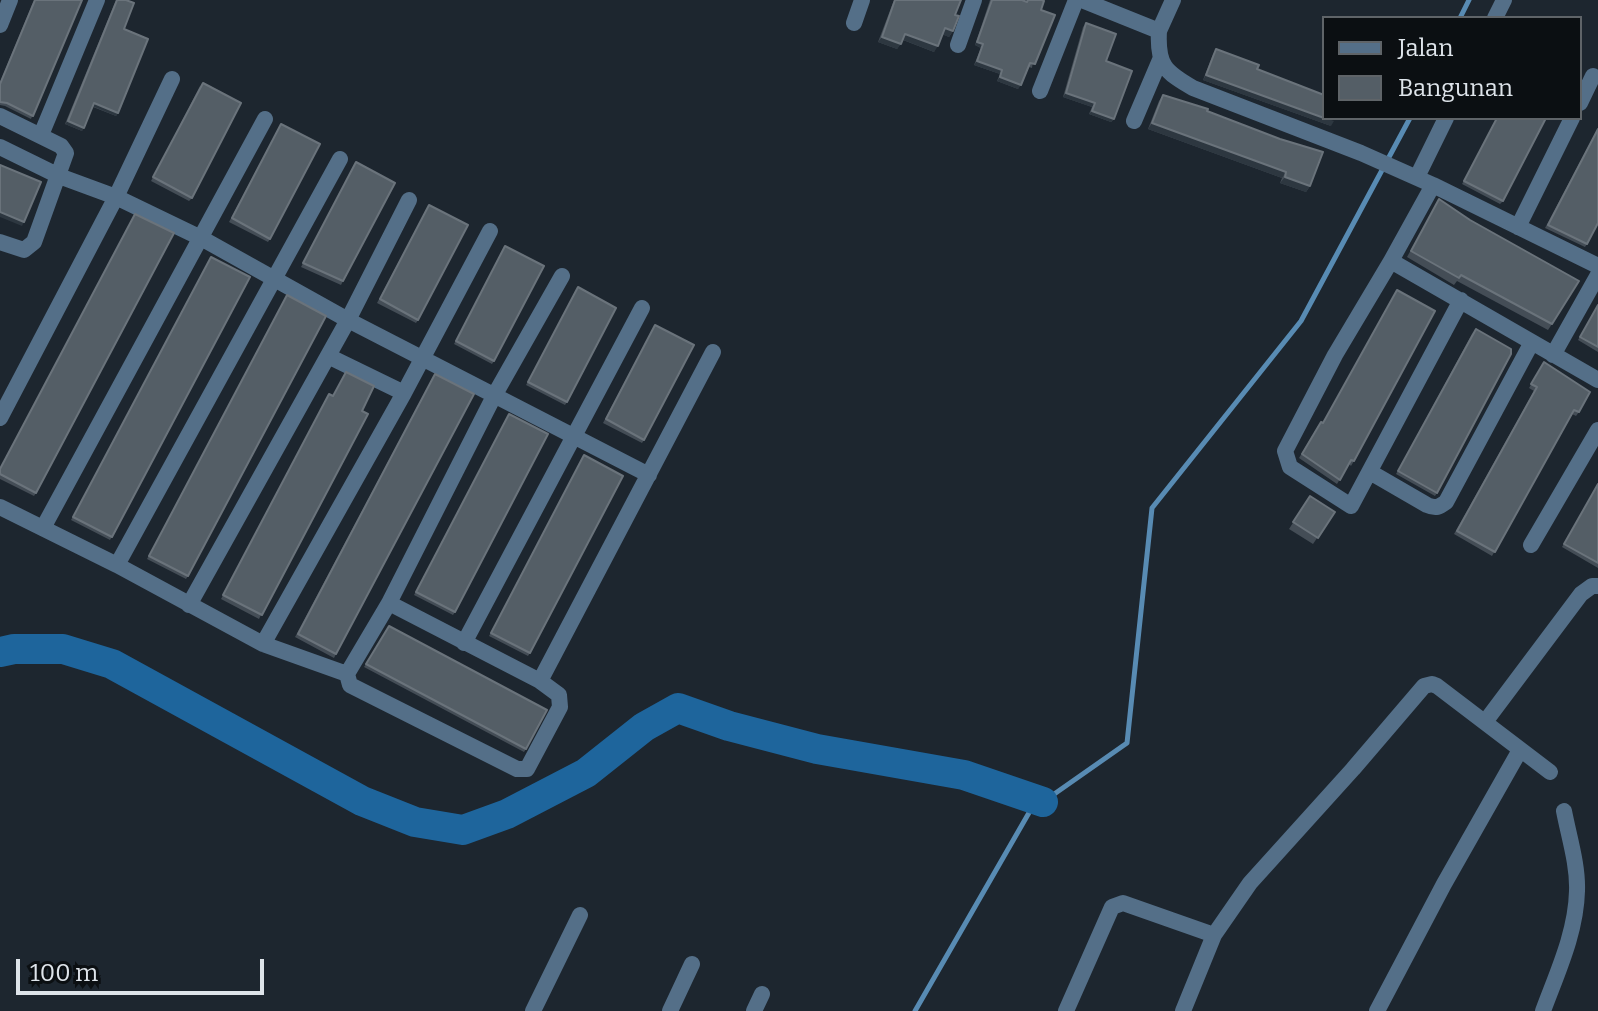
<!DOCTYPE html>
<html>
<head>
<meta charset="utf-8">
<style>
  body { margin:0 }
  #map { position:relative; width:1598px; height:1011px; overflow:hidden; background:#1d262f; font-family:Bitter,serif }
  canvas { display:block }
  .legend { position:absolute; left:1322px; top:16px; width:260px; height:104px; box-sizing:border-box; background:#0b0f12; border:2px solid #5f6468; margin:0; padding:10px 14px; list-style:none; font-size:24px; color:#dee4ea }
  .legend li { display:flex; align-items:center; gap:16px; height:40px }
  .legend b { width:40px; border:2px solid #5f6468 }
  .scale { position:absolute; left:16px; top:959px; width:248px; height:36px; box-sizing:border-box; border:4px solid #dee4ea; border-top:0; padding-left:10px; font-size:24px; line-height:28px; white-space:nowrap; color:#dee4ea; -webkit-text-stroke:6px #0b0f12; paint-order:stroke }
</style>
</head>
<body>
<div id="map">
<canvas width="1598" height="1011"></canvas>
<ul class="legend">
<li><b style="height:10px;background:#546f88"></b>Jalan</li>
<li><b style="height:22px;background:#545e66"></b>Bangunan</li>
</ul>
<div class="scale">100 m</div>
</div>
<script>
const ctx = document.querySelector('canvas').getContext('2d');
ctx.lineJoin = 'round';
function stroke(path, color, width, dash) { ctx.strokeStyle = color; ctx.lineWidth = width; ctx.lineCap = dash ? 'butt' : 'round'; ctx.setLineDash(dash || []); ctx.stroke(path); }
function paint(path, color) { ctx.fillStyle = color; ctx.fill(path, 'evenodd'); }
stroke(new Path2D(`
  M 1460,18 L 1469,0
  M 915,1011 L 1030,811 L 1127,743 L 1152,508 L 1301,321 L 1410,118`), '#588bb3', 5);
stroke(new Path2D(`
  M 0,652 L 14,649 L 63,649 L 112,664 L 362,801 L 415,822 L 463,830 L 507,814 L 586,773 L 644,727 L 678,708 L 729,726 L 817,749 L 964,775 L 1043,802`), '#1e659c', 30);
stroke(new Path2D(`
  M 1082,0 L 1159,31 C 1157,65 1165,72 1193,88 L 1361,153 L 1433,185 L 1391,261 L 1598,380
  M 1495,18 L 1504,0
  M 854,23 L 862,0
  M 0,25 L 10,0
  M 1159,31 L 1173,0
  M 958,45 L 974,0
  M 1040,91 L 1076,0
  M 1580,103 L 1593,76
  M 0,116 L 61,146 L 66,153 L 34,242 L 24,250 L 0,242
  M 1134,121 L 1160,60
  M 41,135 L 97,0
  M 0,147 L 59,176 L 116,197 L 201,238 L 348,320 L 649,475
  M 1417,177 L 1446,118
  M 1433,185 L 1598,266
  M 1518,227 L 1572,118
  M 1391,261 L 1335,355 L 1285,451 L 1290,467 L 1351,506 L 1461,300
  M 1553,355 L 1598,275
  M 328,356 L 404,393
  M 0,418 L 116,197 L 172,79
  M 1370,472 L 1427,505 C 1436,509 1439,507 1446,502 L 1532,342
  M 0,507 L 117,565 L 263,644 L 347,674
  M 43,528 L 265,119
  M 1531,545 L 1598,430
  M 117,565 L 340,159
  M 389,603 L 540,681 L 559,695 L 560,707 L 527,769 L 517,769 L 350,685 L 347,674 L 389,603 L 494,396 L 562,276
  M 189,605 L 348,320 L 409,200
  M 464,643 L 642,308
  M 263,644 L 404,393 L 490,231
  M 540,681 L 713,352
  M 1485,722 L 1581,594 L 1592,586 L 1598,586
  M 533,1011 L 580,915
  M 670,1011 L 692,964
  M 754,1011 L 762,994
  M 1066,1011 L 1112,907 L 1123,903 L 1214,935
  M 1183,1011 L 1214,935 L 1250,883 L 1353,769 L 1424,686 L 1432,684 L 1437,686 L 1550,772
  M 1377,1011 L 1444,884 L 1520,750
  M 1543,1011 C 1557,973 1576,933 1577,891 C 1578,865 1569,837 1564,811`), '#546f88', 16);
paint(new Path2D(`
  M 34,0 L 82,0 L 31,119 L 5,106 L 0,105 L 0,82 Z
  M 116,0 L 126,0 L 118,113 L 116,116 L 93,107 L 82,131 L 65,124 Z
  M 894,0 L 961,0 L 955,15 L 953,31 L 949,37 L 942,34 L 934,52 L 903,40 L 897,49 L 878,42 Z
  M 990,0 L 1022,0 L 1026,1 L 1027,0 L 1042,0 L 1032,68 L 1029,67 L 1018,89 L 997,81 L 1000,74 L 974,65 L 981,48 L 975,45 Z
  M 1086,23 L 1106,61 L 1114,119 L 1111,122 L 1089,114 L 1092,107 L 1063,97 L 1083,27 Z
  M 1216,49 L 1257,69 L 1331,126 L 1203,80 L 1213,54 Z
  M 200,86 L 192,198 L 189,201 L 151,181 Z
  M 1163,95 L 1207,111 L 1310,186 L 1306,192 L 1280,183 L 1282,178 L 1148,129 L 1159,101 Z
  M 1497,118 L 1503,201 L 1500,204 L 1462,184 Z
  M 279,127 L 270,239 L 268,242 L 229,222 Z
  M 1598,128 L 1587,244 L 1585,247 L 1545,228 Z
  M 354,166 L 343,281 L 341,285 L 301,267 Z
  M 1439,199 L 1552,324 L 1548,330 L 1457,281 L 1454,285 L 1407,257 Z
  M 427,208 L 418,320 L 416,323 L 377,303 Z
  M 503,249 L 494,361 L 492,364 L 454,344 Z
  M 209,260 L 112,537 L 110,540 L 71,520 Z
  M 576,291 L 567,402 L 565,405 L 526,385 Z
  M 285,298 L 188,576 L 186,579 L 147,559 Z
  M 1598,304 L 1598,352 L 1578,340 Z
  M 653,328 L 644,440 L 642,443 L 603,423 Z
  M 1473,332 L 1437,493 L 1435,496 L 1396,474 Z
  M 1544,362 L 1579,412 L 1576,416 L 1572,414 L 1492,556 L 1454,534 L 1534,391 L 1529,388 Z
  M 433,377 L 336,654 L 334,658 L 295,637 Z
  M 327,397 L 362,411 L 259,619 L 221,599 Z
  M 507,417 L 455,612 L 453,615 L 414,595 Z
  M 1318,426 L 1354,461 L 1351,466 L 1349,464 L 1337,484 L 1299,458 Z
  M 582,459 L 530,653 L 528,656 L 489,636 Z
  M 0,468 L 36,493 L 34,496 L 0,479 Z
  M 1598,483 L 1598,568 L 1562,547 Z
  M 1310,496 L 1335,512 L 1313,544 L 1289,529 Z
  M 389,626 L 526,749 L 524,752 L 364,667 Z`), '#444d56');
paint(new Path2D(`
  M 945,28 L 953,31 L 949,37 L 941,34 Z
  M 905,34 L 938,46 L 934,52 L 901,39 Z
  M 882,37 L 901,44 L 897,49 L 878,42 Z
  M 977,42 L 983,44 L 981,48 L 975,45 Z
  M 977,61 L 1002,70 L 1000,74 L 974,65 Z
  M 1206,75 L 1334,121 L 1331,126 L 1203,80 Z
  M 1000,77 L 1021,85 L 1018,89 L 997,81 Z
  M 1066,93 L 1095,103 L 1092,107 L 1063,97 Z
  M 94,103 L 118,113 L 116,116 L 92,106 Z
  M 1092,111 L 1114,119 L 1111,122 L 1089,114 Z
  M 68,121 L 84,128 L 82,131 L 65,124 Z
  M 1152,123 L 1286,172 L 1282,178 L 1148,129 Z
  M 1285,177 L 1310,186 L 1306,192 L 1280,183 Z
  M 0,212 L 24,222 L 22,226 L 0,217 Z`), '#2d3740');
const building = new Path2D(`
  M 35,0 L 82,0 L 33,116 L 7,103 L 0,102 L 0,84 Z
  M 117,0 L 126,0 L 134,3 L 124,29 L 148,39 L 118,113 L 94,103 L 84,128 L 68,121 Z
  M 895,0 L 961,0 L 955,15 L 959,16 L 953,31 L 945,28 L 938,46 L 905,34 L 901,44 L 882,37 Z
  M 992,0 L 1022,0 L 1027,2 L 1028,0 L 1042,0 L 1044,1 L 1041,10 L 1055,15 L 1035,64 L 1030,63 L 1021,85 L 1000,77 L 1002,70 L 977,61 L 983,44 L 977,42 Z
  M 1086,23 L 1116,34 L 1106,61 L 1132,71 L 1114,119 L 1092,111 L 1095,103 L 1066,93 Z
  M 1216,49 L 1259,65 L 1257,69 L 1324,95 L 1324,118 L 1206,75 Z
  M 203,83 L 241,103 L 192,198 L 153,177 Z
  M 1163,95 L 1208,109 L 1207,111 L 1280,139 L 1323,152 L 1310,186 L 1285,177 L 1286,172 L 1152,123 Z
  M 1497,118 L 1546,118 L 1503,201 L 1464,181 Z
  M 281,124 L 320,144 L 270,239 L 232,218 Z
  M 1598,129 L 1598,223 L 1587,244 L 1548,225 Z
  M 356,162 L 395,183 L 343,281 L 303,263 Z
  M 0,165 L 41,182 L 24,222 L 0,212 Z
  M 1439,199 L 1470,220 L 1579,281 L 1552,324 L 1461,275 L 1459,278 L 1411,251 Z
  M 429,205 L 468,225 L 418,320 L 380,299 Z
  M 135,214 L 174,233 L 36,493 L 0,474 L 0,469 Z
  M 505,246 L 544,266 L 494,361 L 456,341 Z
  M 211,257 L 250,277 L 112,537 L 73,517 Z
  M 578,287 L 616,308 L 567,402 L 528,382 Z
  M 1397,290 L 1435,311 L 1354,461 L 1351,460 L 1340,480 L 1302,454 L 1321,422 L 1323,423 Z
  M 287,295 L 326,316 L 188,576 L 149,556 Z
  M 1598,305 L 1598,347 L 1580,337 Z
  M 655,325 L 694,345 L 644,440 L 606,419 Z
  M 1476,329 L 1511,349 L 1511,354 L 1437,493 L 1398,471 Z
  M 1544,362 L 1590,392 L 1579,412 L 1574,410 L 1495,552 L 1457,531 L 1537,387 L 1531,384 Z
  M 346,372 L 374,386 L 362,411 L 368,414 L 262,615 L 223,595 L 329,394 L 333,396 Z
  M 435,374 L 474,394 L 336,654 L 298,634 Z
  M 509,414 L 548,434 L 455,612 L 416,592 Z
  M 584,455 L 623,476 L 530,653 L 491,633 Z
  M 1598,484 L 1598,563 L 1564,544 Z
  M 1310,496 L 1335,512 L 1318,538 L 1293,522 Z
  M 389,626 L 547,710 L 526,749 L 366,664 Z`);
paint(building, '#545e66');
stroke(building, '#6a737b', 2);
</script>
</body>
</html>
